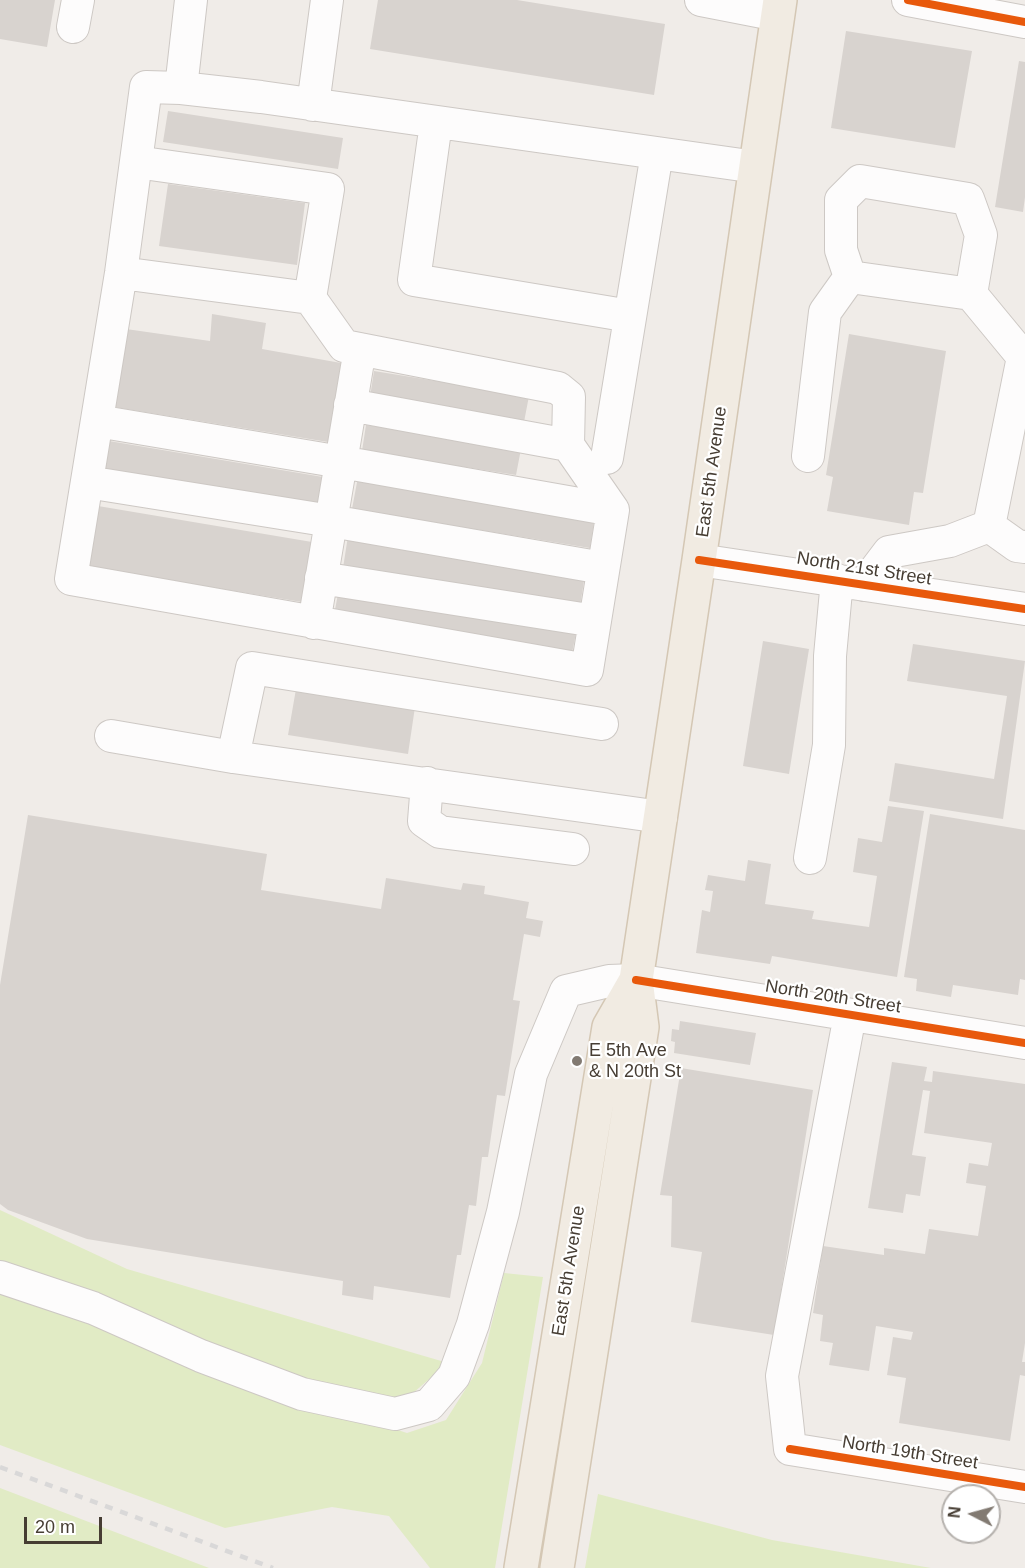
<!DOCTYPE html>
<html>
<head>
<meta charset="utf-8">
<style>
  body { margin:0 }
  #map { position:relative; width:1025px; height:1568px; overflow:hidden; background:#f0ece8; font-family:Arial,sans-serif }
  canvas { display:block }
  .north { position:absolute; left:941px; top:1484px; width:60px; height:60px; box-sizing:border-box; background:#fff; border:2px solid #b5b1ad; border-radius:50%; rotate:276deg; font-size:16px; font-weight:700; line-height:24px; text-align:center; color:#463d33 }
  .north::after { content:''; display:block; margin:auto; width:21px; height:27px; background:#827a72; clip-path:polygon(50% 0,100% 100%,50% 72%,0 100%) }
  .scale { position:absolute; left:24px; top:1517px; width:78px; height:27px; box-sizing:border-box; border:3px solid #463d33; border-top:0; padding-left:8px; font-size:18px; line-height:21px; white-space:nowrap; color:#463d33; -webkit-text-stroke:4px #fff; paint-order:stroke }
</style>
</head>
<body>
<div id="map">
<canvas width="1025" height="1568"></canvas>
<div class="north">N</div>
<div class="scale">20 m</div>
</div>
<script>
const ctx = document.querySelector('canvas').getContext('2d');
ctx.lineJoin = 'round';
function paint(path, color) { ctx.fillStyle = color; ctx.fill(path, 'evenodd'); }
function stroke(path, color, width, dash) { ctx.strokeStyle = color; ctx.lineWidth = width; ctx.lineCap = dash ? 'butt' : 'round'; ctx.setLineDash(dash || []); ctx.stroke(path); }
function drawText(font, color, halo, rows, align = 'center') {
  ctx.font = font + ' Arial,sans-serif'; ctx.lineWidth = 4.5; ctx.setLineDash([]); ctx.textBaseline = 'middle'; ctx.strokeStyle = halo; ctx.fillStyle = color; for (const [text, x, y, turn = 0] of rows) {
    ctx.save(); ctx.translate(x, y); ctx.rotate((+turn || 0) * Math.PI / 180); ctx.textAlign = isNaN(turn) ? turn : align; if (halo) ctx.strokeText(text, 0, 0); ctx.fillText(text, 0, 0); ctx.restore();
  }
}
paint(new Path2D(`
  M 0,1210 L 127,1269 L 448,1363 L 406,1399 L 259,1386 L 407,1433 L 446,1420 L 482,1363 L 504,1273 L 543,1277 L 495,1568 L 430,1568 L 389,1516 L 332,1507 L 225,1528 L 0,1445 Z
  M 0,1488 L 209,1568 L 0,1568 Z
  M 598,1494 L 772,1540 L 931,1568 L 585,1568 Z`), '#e1ebc5');
paint(new Path2D(`
  M 0,0 L 55,0 L 47,47 L 0,39 Z
  M 378,0 L 517,0 L 665,24 L 654,95 L 370,49 Z
  M 846,31 L 972,51 L 955,148 L 831,128 Z
  M 1019,61 L 1025,62 L 1025,197 L 1023,212 L 995,207 Z
  M 168,111 L 343,138 L 338,169 L 163,142 Z
  M 168,184 L 305,203 L 297,265 L 159,246 Z
  M 212,314 L 266,323 L 262,349 L 341,363 L 328,442 L 114,407 L 126,329 L 210,341 Z
  M 849,334 L 946,351 L 923,493 L 914,492 L 909,525 L 827,511 L 833,477 L 826,475 Z
  M 374,371 L 529,396 L 524,422 L 370,397 Z
  M 366,425 L 521,449 L 516,475 L 362,451 Z
  M 109,441 L 323,477 L 319,505 L 104,472 Z
  M 358,477 L 595,516 L 590,548 L 352,509 Z
  M 98,506 L 312,542 L 302,602 L 88,567 Z
  M 348,536 L 585,575 L 580,606 L 343,568 Z
  M 338,594 L 576,633 L 571,658 L 333,620 Z
  M 763,641 L 809,649 L 789,774 L 743,766 Z
  M 913,644 L 1025,661 L 1003,819 L 889,801 L 895,763 L 994,779 L 1007,696 L 907,681 Z
  M 296,689 L 415,707 L 408,754 L 288,735 Z
  M 888,806 L 924,811 L 897,977 L 772,956 L 770,964 L 696,953 L 702,910 L 710,912 L 713,891 L 705,890 L 708,875 L 745,881 L 748,860 L 771,864 L 765,904 L 814,911 L 812,919 L 869,927 L 877,876 L 853,872 L 858,838 L 882,842 Z
  M 930,814 L 1025,830 L 1025,980 L 1020,979 L 1018,995 L 953,985 L 951,997 L 916,991 L 917,979 L 904,977 Z
  M 28,815 L 267,854 L 261,890 L 280,893 L 381,909 L 386,878 L 461,890 L 463,883 L 485,886 L 484,894 L 529,902 L 526,918 L 543,921 L 540,937 L 524,934 L 513,1000 L 520,1001 L 505,1096 L 497,1095 L 488,1157 L 482,1157 L 476,1206 L 469,1205 L 461,1255 L 457,1255 L 450,1298 L 374,1286 L 373,1300 L 342,1295 L 343,1281 L 87,1239 L 8,1210 L 0,1204 L 0,985 Z
  M 680,1021 L 756,1033 L 750,1065 L 674,1053 L 675,1042 L 671,1041 L 672,1029 L 679,1030 Z
  M 892,1062 L 927,1067 L 924,1081 L 932,1082 L 933,1071 L 1025,1084 L 1025,1343 L 1022,1362 L 1025,1362 L 1025,1376 L 1020,1375 L 1010,1441 L 899,1423 L 906,1378 L 887,1375 L 893,1337 L 911,1340 L 913,1332 L 876,1326 L 869,1371 L 829,1365 L 833,1343 L 820,1341 L 823,1315 L 813,1313 L 823,1246 L 884,1255 L 884,1248 L 925,1254 L 929,1229 L 978,1236 L 986,1186 L 966,1183 L 969,1163 L 988,1166 L 992,1143 L 924,1133 L 930,1091 L 923,1090 L 912,1155 L 926,1157 L 920,1196 L 906,1194 L 903,1213 L 868,1208 Z
  M 681,1068 L 813,1090 L 774,1335 L 691,1322 L 702,1252 L 671,1247 L 672,1196 L 660,1195 Z`), '#d8d3cf');
const minor = new Path2D(`
  M 191,0 L 181,88 L 261,97 L 756,167
  M 701,0 L 778,15
  M 908,0 L 1025,22
  M 73,27 L 78,0
  M 313,105 L 327,0
  M 436,123 L 414,280 L 630,316
  M 136,162 L 328,189 L 310,298 L 344,346 L 558,388 L 569,397 L 568,445 L 613,510 L 587,670 L 71,579 L 121,273 L 146,87 L 181,88
  M 121,273 L 310,298
  M 350,405 L 568,445
  M 97,421 L 341,462 L 613,510
  M 808,456 L 825,312 L 850,277
  M 607,458 L 657,153
  M 87,482 L 331,521 L 603,568
  M 989,526 L 1017,546 L 1025,547
  M 699,560 L 1025,609
  M 321,578 L 595,621
  M 864,585 L 889,552 L 950,541 L 989,526 L 1023,357 L 971,294 L 981,235 L 968,199 L 860,181 L 841,200 L 841,250 L 850,277 L 971,294
  M 314,623 L 360,349
  M 111,736 L 233,757 L 661,817
  M 233,757 L 252,668 L 602,724
  M 427,783 L 424,821 L 440,832 L 573,849
  M 810,858 L 829,745 L 830,656 L 837,580
  M 850,1015 L 782,1376 L 790,1449 L 1025,1487
  M 0,1277 L 93,1308 L 201,1356 L 302,1394 L 395,1414 L 429,1405 L 454,1376 L 473,1324 L 503,1212 L 531,1074 L 566,991 L 609,981 L 636,980 L 1025,1043`);
const major = new Path2D(`
  M 521,1568 L 609,1027 L 636,980
  M 557,1568 L 642,1027 L 636,980 L 699,560 L 780,0`);
stroke(minor, '#cdc8c4', 34);
stroke(major, '#d4c7b4', 36);
stroke(minor, '#fdfcfc', 32);
stroke(major, '#f1ebe2', 33);
stroke(new Path2D(`
  M 0,1467 L 273,1568`), '#d9d8d8', 4.5, [8, 8]);
stroke(new Path2D(`
  M 908,0 L 1025,22
  M 699,560 L 1025,609
  M 636,980 L 1025,1043
  M 790,1449 L 1025,1487`), '#e8590c', 8);
for (const [x, y, r, color] of [
  [577,1061,6,"#827a72"]
]) { const dot = new Path2D(); dot.arc(x, y, r, 0, 2 * Math.PI); ctx.fillStyle = color; ctx.fill(dot); stroke(dot, '#fff', 2); }
drawText('18px', '#463d33', '#fff', [
  ["East 5th Avenue",712,472,-82],
  ["North 21st Street",864,569,9],
  ["North 20th Street",833,997,9],
  ["East 5th Avenue",569,1271,-81],
  ["North 19th Street",910,1453,9]
]);
drawText('18px', '#463d33', '#fff', [
  ["E 5th Ave",589,1051],
  ["& N 20th St",589,1072]
], 'left');
</script>
</body>
</html>
